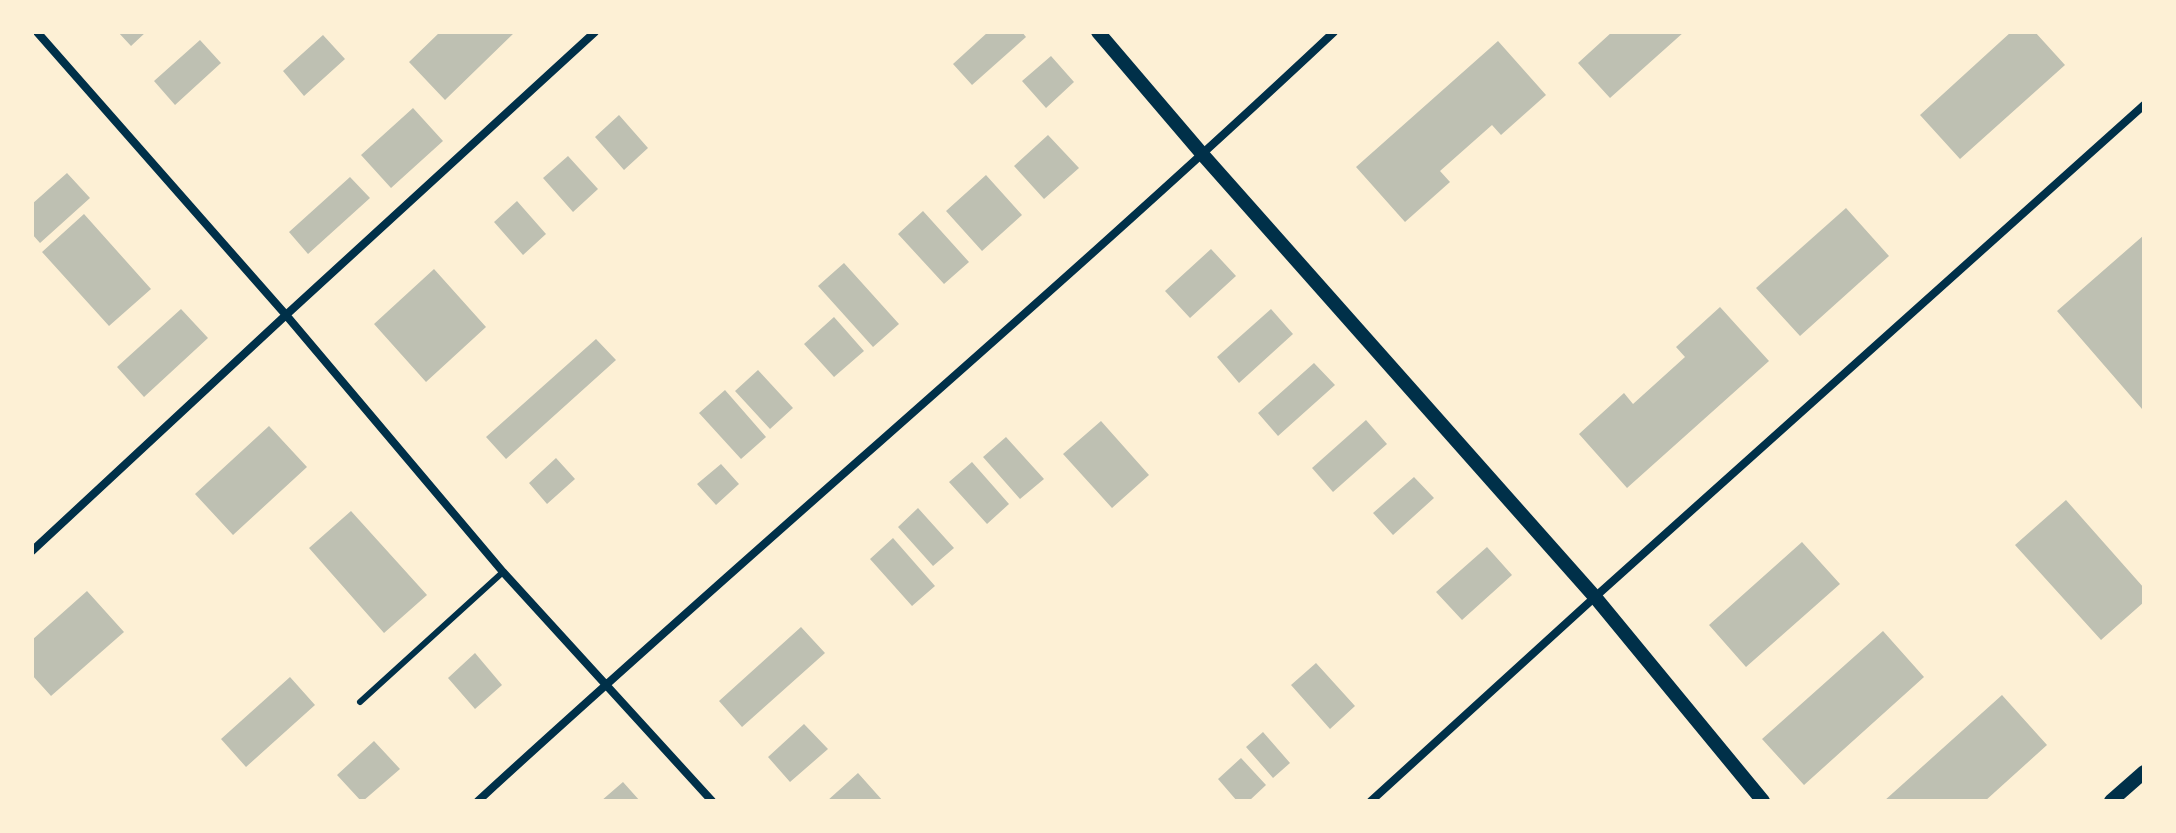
<!DOCTYPE html>
<html>
<head>
<meta charset="utf-8">
<style>
  body { margin:0 }
  #map { position:relative; width:2176px; height:833px; overflow:hidden; background:#fdf0d5; font-family:Overpass,sans-serif }
  canvas { display:block }
  .frame { position:absolute; inset:0; border:34px solid #fdf0d5; pointer-events:none }
</style>
</head>
<body>
<div id="map">
<canvas width="2176" height="833"></canvas>
<div class="frame"></div>
</div>
<script>
const ctx = document.querySelector('canvas').getContext('2d');
ctx.lineJoin = 'round';
function paint(path, color) { ctx.fillStyle = color; ctx.fill(path, 'evenodd'); }
function stroke(path, color, width, dash) { ctx.strokeStyle = color; ctx.lineWidth = width; ctx.lineCap = dash ? 'butt' : 'round'; ctx.setLineDash(dash || []); ctx.stroke(path); }
paint(new Path2D(`
  M 118,32 L 146,32 L 131,46 Z
  M 440,32 L 515,32 L 445,100 L 409,62 Z
  M 988,32 L 1022,32 L 1026,37 L 972,85 L 953,64 Z
  M 1612,32 L 1684,32 L 1610,98 L 1578,63 Z
  M 2011,32 L 2035,32 L 2065,65 L 1960,159 L 1920,115 Z
  M 323,35 L 345,59 L 304,96 L 283,71 Z
  M 200,40 L 221,63 L 175,105 L 154,81 Z
  M 1498,41 L 1546,95 L 1501,135 L 1492,125 L 1440,171 L 1450,182 L 1405,222 L 1356,167 Z
  M 1051,56 L 1074,82 L 1046,108 L 1022,81 Z
  M 413,108 L 443,141 L 391,188 L 361,155 Z
  M 619,115 L 648,148 L 624,170 L 595,137 Z
  M 1048,135 L 1079,168 L 1044,199 L 1014,166 Z
  M 568,156 L 598,189 L 573,212 L 543,178 Z
  M 67,173 L 90,198 L 40,243 L 32,234 L 32,204 Z
  M 986,175 L 1022,215 L 982,251 L 946,211 Z
  M 350,177 L 370,198 L 308,254 L 289,232 Z
  M 517,201 L 546,234 L 523,255 L 494,222 Z
  M 1846,208 L 1889,256 L 1800,336 L 1756,288 Z
  M 923,211 L 969,262 L 944,284 L 898,234 Z
  M 84,214 L 151,289 L 109,326 L 42,252 Z
  M 2144,235 L 2144,407 L 2142,409 L 2057,311 Z
  M 1211,249 L 1236,276 L 1190,318 L 1165,291 Z
  M 844,263 L 899,324 L 873,347 L 818,286 Z
  M 434,269 L 486,327 L 426,382 L 374,324 Z
  M 1720,307 L 1769,361 L 1627,488 L 1579,434 L 1624,393 L 1633,404 L 1685,357 L 1676,347 Z
  M 181,309 L 208,338 L 144,397 L 117,367 Z
  M 1271,309 L 1293,334 L 1239,383 L 1217,357 Z
  M 834,317 L 864,351 L 834,377 L 804,344 Z
  M 596,339 L 616,360 L 506,459 L 486,437 Z
  M 1314,363 L 1335,385 L 1278,436 L 1258,413 Z
  M 758,370 L 793,408 L 770,429 L 735,391 Z
  M 725,390 L 766,437 L 741,459 L 699,413 Z
  M 1366,420 L 1387,444 L 1333,492 L 1312,468 Z
  M 1101,421 L 1149,475 L 1112,508 L 1063,454 Z
  M 269,426 L 307,467 L 233,535 L 195,494 Z
  M 1006,437 L 1044,479 L 1020,499 L 983,457 Z
  M 556,458 L 575,479 L 547,504 L 529,483 Z
  M 972,462 L 1009,504 L 987,524 L 949,482 Z
  M 721,464 L 739,484 L 716,505 L 697,484 Z
  M 1414,477 L 1434,498 L 1393,535 L 1373,513 Z
  M 2066,500 L 2144,588 L 2144,602 L 2101,640 L 2015,545 Z
  M 918,508 L 954,548 L 933,566 L 898,527 Z
  M 351,511 L 427,595 L 384,633 L 309,548 Z
  M 893,538 L 935,586 L 912,606 L 870,559 Z
  M 1802,542 L 1840,584 L 1746,667 L 1709,625 Z
  M 1487,547 L 1512,575 L 1462,620 L 1436,592 Z
  M 87,591 L 124,632 L 51,696 L 32,675 L 32,640 Z
  M 801,627 L 825,653 L 742,727 L 719,701 Z
  M 1883,631 L 1924,677 L 1804,785 L 1762,739 Z
  M 475,653 L 502,685 L 475,709 L 448,678 Z
  M 1316,663 L 1355,706 L 1330,729 L 1291,685 Z
  M 290,677 L 315,705 L 246,767 L 221,739 Z
  M 2002,695 L 2047,745 L 1985,801 L 1884,801 Z
  M 804,724 L 828,749 L 790,782 L 768,757 Z
  M 1263,732 L 1290,763 L 1273,778 L 1246,747 Z
  M 374,741 L 400,769 L 363,801 L 361,801 L 337,775 Z
  M 1241,758 L 1266,785 L 1249,801 L 1237,801 L 1218,779 Z
  M 858,773 L 883,801 L 827,801 Z
  M 623,782 L 640,801 L 601,801 Z`), '#bec0b2');
stroke(new Path2D(`
  M 360,702 L 503,572`), '#003049', 6);
stroke(new Path2D(`
  M 37,32 L 286,315 L 503,572 L 712,801
  M 32,551 L 286,315 L 595,32
  M 478,801 C 760,542 1054,295 1334,32
  M 1371,801 L 1595,597 L 2144,105`), '#003049', 8);
stroke(new Path2D(`
  M 1098,32 L 1203,155 L 1595,597 L 1763,801
  M 2111,801 L 2144,772`), '#003049', 14);
</script>
</body>
</html>
